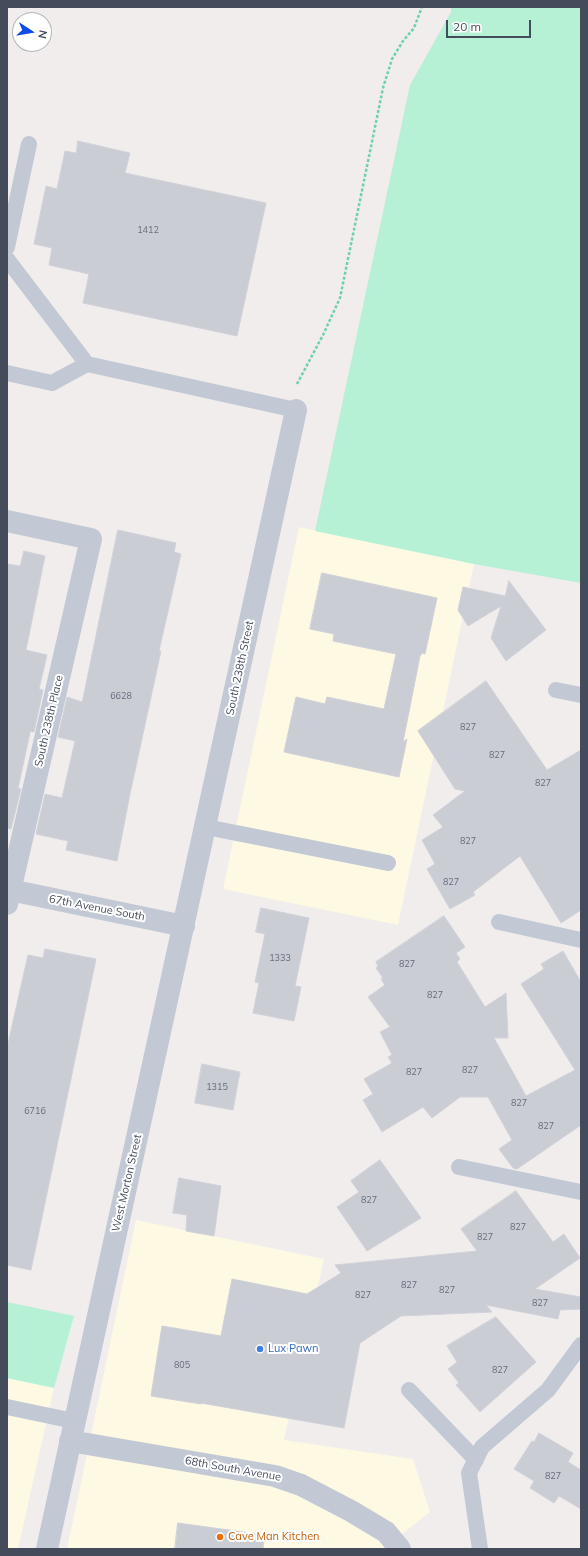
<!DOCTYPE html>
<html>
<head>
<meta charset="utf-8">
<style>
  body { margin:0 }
  #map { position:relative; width:588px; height:1556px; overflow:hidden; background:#f0edec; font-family:Mulish,sans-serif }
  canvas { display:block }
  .frame { position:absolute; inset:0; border:8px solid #444c5b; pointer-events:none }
  .north { position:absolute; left:12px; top:12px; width:40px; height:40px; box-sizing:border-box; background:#fff; border:1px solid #b4b7bd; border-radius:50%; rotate:102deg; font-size:11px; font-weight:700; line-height:16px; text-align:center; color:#444c5b }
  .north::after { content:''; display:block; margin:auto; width:14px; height:18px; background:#0d4be8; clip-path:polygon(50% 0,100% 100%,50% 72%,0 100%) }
  .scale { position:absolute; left:446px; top:20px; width:85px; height:18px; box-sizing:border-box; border:2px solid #444c5b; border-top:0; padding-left:5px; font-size:12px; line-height:14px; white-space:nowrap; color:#444c5b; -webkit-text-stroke:3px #fff; paint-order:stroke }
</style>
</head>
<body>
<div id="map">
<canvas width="588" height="1556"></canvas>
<div class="frame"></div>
<div class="north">N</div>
<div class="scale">20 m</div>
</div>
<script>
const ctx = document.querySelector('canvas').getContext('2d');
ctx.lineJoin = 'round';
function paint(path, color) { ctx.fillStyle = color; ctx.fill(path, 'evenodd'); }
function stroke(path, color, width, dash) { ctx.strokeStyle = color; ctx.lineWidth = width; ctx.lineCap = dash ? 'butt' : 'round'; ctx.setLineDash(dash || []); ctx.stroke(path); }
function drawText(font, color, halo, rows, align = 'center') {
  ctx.font = font + ' Mulish,sans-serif'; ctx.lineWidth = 4; ctx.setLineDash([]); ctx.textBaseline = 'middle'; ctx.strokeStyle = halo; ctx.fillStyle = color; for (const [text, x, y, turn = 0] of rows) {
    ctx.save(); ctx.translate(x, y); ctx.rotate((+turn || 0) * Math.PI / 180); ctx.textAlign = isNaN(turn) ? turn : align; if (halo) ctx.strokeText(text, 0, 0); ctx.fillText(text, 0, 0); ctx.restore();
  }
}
paint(new Path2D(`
  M 299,527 L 474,564 L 398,925 L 223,889 Z
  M 136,1220 L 324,1259 L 284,1440 L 413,1459 L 430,1512 L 383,1549 L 67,1549 Z
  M 7,1378 L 54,1388 L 18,1549 L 7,1549 Z`), '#fdf9e3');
paint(new Path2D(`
  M 451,7 L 581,7 L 581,583 L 474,564 L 315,531 L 410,85 L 451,12 Z
  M 7,1302 L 74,1316 L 54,1388 L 7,1378 Z`), '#b6f1d6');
const building = new Path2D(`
  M 78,141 L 130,153 L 125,173 L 266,203 L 237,336 L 83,303 L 89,274 L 49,265 L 52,248 L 34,244 L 46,186 L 57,189 L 65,151 L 76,153 Z
  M 118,530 L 176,543 L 174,552 L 181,554 L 159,651 L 161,651 L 130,794 L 117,861 L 66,850 L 68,841 L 36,834 L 45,794 L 62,798 L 75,741 L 58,737 L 67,697 L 82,702 Z
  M 24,551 L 45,556 L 26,650 L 47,655 L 39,689 L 43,690 L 34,732 L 30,731 L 30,733 L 18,788 L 21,789 L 11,829 L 7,828 L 7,564 L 20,566 Z
  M 322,573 L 437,598 L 425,654 L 422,653 L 420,656 L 403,742 L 407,739 L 399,777 L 284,752 L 296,697 L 325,704 L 327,697 L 384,709 L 396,654 L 333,641 L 334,634 L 310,629 Z
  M 509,581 L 546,630 L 506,661 L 491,638 L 501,606 L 468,626 L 458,610 L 463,587 L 505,596 Z
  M 486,681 L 547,770 L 581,750 L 581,910 L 561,923 L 520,856 L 473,892 L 475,895 L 450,909 L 427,869 L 435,864 L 422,840 L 443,827 L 433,815 L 465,791 L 455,789 L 418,731 Z
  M 261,908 L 309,918 L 295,986 L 301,987 L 294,1021 L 253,1013 L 259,983 L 255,982 L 265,934 L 256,932 Z
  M 444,916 L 465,947 L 456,953 L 460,959 L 457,962 L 485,1007 L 506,993 L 508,1038 L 494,1038 L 526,1096 L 575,1070 L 521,984 L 544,969 L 541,964 L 563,951 L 581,982 L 581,1125 L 517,1169 L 513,1168 L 499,1149 L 512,1140 L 488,1097 L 460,1097 L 432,1118 L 423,1107 L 382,1132 L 363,1100 L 373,1094 L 364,1079 L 392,1063 L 388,1057 L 392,1055 L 380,1032 L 390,1027 L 368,997 L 385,985 L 381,979 L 383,978 L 376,968 L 378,966 L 376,962 Z
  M 45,949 L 96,959 L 31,1270 L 7,1265 L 7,1048 L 28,955 L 43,958 Z
  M 202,1064 L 240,1072 L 233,1110 L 195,1103 Z
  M 380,1160 L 421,1218 L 367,1251 L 337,1207 L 359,1192 L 351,1181 Z
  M 179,1178 L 221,1186 L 214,1236 L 186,1231 L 187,1215 L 173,1213 Z
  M 516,1191 L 553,1242 L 564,1234 L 580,1258 L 535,1289 L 581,1297 L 581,1309 L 560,1310 L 558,1319 L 486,1305 L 492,1312 L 401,1316 L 360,1343 L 344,1428 L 201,1403 L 201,1404 L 151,1396 L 162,1326 L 221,1336 L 232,1279 L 307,1294 L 341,1273 L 335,1265 L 477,1251 L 461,1229 Z
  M 496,1317 L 536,1362 L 480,1412 L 456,1385 L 459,1383 L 448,1369 L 457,1362 L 447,1346 Z
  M 539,1433 L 573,1453 L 568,1462 L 581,1470 L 581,1509 L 559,1496 L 554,1503 L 530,1488 L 534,1481 L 514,1469 L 532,1441 L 534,1442 Z
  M 178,1523 L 264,1535 L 263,1549 L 175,1549 Z`);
paint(building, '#cbcdd5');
stroke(building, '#d0d1d9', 1);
stroke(new Path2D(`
  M 297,384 L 323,335 L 340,298 L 383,88 L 392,59 L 403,41 L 414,28 L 422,7`), '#6dd1af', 2.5, [3, 2]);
stroke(new Path2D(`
  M 7,247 L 29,144
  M 7,259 L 87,364 L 296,410
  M 7,373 L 52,383 L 87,364
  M 556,690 L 581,695
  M 206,827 L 388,863
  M 499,922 L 581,940
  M 459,1167 L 581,1192
  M 409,1390 L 476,1460
  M 7,1407 L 74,1421
  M 480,1549 L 469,1473 L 482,1447 L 548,1390 L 581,1345`), '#c2c9d5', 16);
stroke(new Path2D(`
  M 7,521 L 91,539 L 7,904
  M 10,890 L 184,926
  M 70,1441 L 275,1476 L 301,1485 L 351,1511 L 386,1532 L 400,1549
  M 47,1549 L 296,410`), '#c2c9d5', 22);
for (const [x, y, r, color] of [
  [260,1349,4,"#3f7fe0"],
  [220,1537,4,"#e8710a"]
]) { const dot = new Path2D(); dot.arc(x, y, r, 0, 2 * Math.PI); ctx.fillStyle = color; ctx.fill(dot); stroke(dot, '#fff', 1.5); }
drawText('9px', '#666c7a', null, [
  ["1412",148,230],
  ["6628",121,696],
  ["827",468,727],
  ["827",497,755],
  ["827",543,783],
  ["827",468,841],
  ["827",451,882],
  ["1333",280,958],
  ["827",407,964],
  ["827",435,995],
  ["827",470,1070],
  ["827",414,1072],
  ["1315",217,1087],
  ["827",519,1103],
  ["6716",35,1111],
  ["827",546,1126],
  ["827",369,1200],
  ["827",518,1227],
  ["827",485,1237],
  ["827",409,1285],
  ["827",447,1290],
  ["827",363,1295],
  ["827",540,1303],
  ["805",182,1365],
  ["827",500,1370],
  ["827",553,1476]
]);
drawText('11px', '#444c5b', '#fff', [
  ["South 238th Street",240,668,-78],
  ["South 238th Place",49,721,-77],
  ["67th Avenue South",97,908,11],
  ["West Morton Street",127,1183,-77],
  ["68th South Avenue",233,1469,10]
]);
drawText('11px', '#366cbe', '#fff', [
  ["Lux Pawn",268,1349]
], 'left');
drawText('11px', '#c56008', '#fff', [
  ["Cave Man Kitchen",228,1537]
], 'left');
</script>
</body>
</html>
